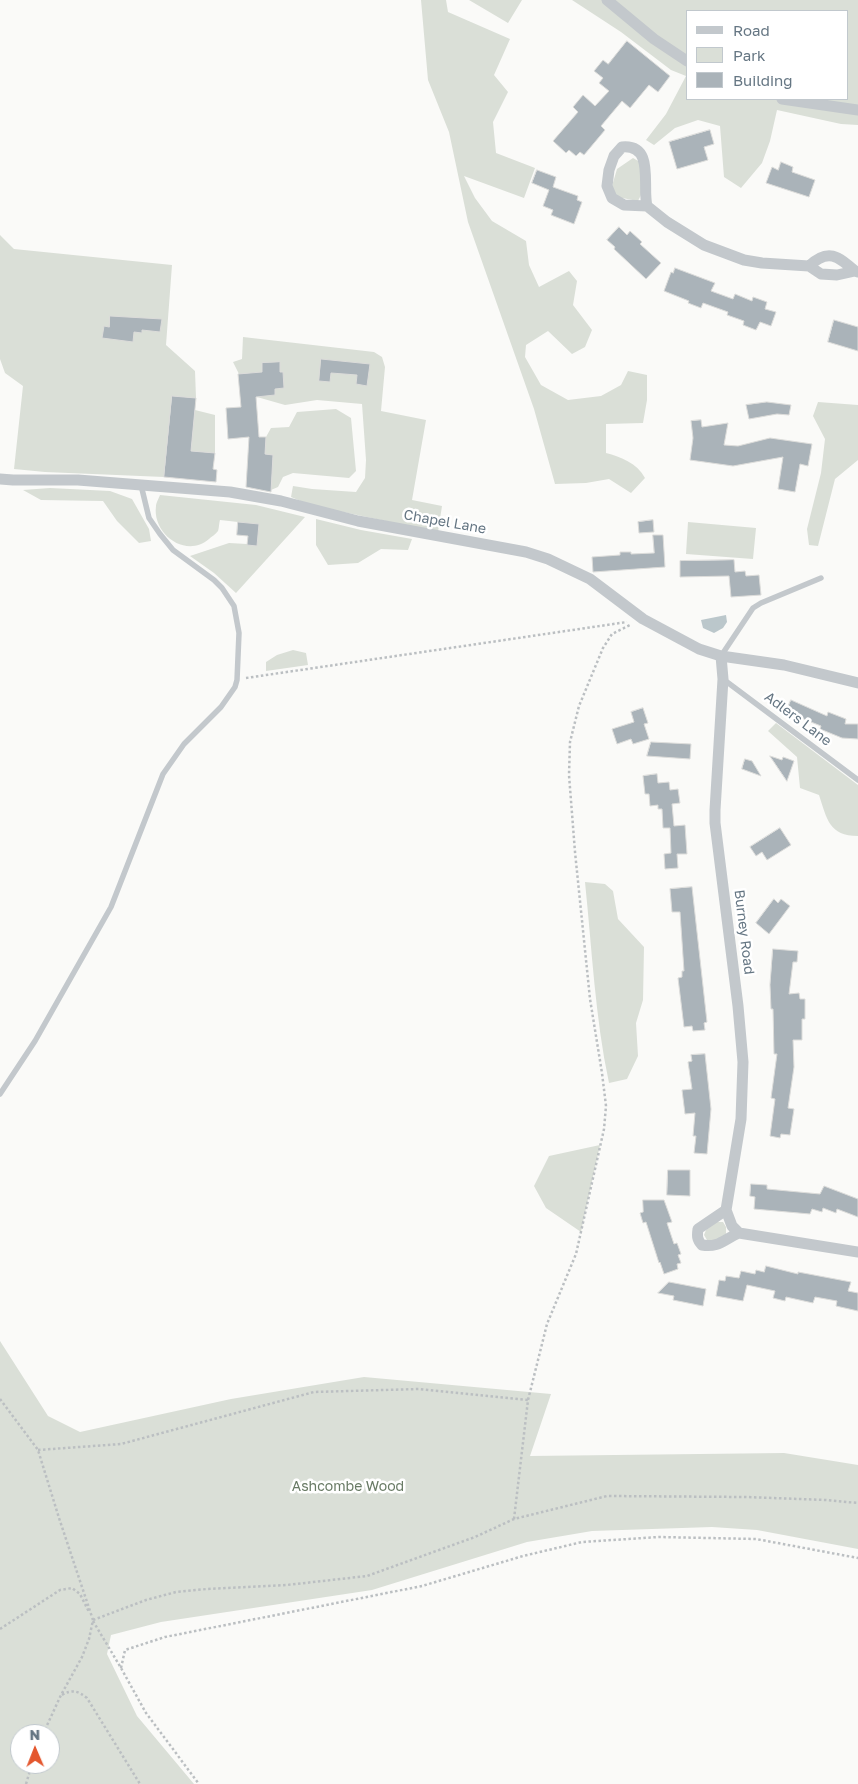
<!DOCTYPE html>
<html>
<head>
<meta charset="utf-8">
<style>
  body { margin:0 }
  #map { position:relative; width:858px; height:1784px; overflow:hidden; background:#fafaf8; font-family:"Golos Text",sans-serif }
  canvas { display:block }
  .legend { position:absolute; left:686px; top:10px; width:162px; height:90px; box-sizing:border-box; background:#fff; border:1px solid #c1c8cd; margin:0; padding:6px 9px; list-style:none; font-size:15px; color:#657683 }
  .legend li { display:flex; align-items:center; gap:10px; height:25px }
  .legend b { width:25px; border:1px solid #c1c8cd }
  .north { position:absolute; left:10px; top:1724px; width:50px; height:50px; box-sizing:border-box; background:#fff; border:1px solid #c1c8cd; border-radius:50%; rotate:359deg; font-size:14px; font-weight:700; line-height:20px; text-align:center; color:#657683 }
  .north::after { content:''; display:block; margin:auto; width:18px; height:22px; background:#e4572e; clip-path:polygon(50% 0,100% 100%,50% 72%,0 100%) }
</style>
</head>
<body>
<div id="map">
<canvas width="858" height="1784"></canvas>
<ul class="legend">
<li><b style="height:6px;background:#c3c8cc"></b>Road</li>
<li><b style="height:14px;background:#dadfd7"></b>Park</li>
<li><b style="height:14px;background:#aab3b9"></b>Building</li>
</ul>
<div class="north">N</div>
</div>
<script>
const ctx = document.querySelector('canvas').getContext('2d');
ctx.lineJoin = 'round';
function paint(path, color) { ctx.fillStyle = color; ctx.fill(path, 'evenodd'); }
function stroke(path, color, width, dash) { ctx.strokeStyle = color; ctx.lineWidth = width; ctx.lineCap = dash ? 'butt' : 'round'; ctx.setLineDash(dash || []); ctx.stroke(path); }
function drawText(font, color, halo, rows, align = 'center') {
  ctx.font = font + ' "Golos Text",sans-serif'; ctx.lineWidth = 5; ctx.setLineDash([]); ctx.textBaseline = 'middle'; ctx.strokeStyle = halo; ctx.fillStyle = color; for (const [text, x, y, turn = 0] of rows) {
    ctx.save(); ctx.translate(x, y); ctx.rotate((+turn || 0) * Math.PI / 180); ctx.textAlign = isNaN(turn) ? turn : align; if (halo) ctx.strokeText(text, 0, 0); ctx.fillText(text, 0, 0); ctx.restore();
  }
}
paint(new Path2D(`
  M 421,0 L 446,0 L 448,12 L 510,39 L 494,75 L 508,92 L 493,122 L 496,153 L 535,168 L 524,198 L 464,176 L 475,198 L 492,221 L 526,241 L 529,265 L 539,287 L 569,271 L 577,281 L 573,305 L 592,330 L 585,347 L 572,354 L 548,331 L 526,345 L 525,357 L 541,385 L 568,400 L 601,396 L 621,385 L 628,371 L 647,375 L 647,400 L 643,423 L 606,424 L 606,453 C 621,457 637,463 645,478 L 631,493 L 609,479 L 586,483 L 555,484 L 534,409 L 468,222 L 449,132 L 428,80 Z
  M 469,0 L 522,0 L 508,23 Z
  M 572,0 L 858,0 L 858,125 L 841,124 L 777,110 L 770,141 L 762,163 L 741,188 L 724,177 L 720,126 L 698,120 L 675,128 L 654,145 L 646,140 L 666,114 L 686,76 L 671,70 L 621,32 ZM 687,11 L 847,11 L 847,99 L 687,99 Z
  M 633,158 L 640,162 L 642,193 L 638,201 L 617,197 L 612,186 L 617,169 Z
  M 0,235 L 14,249 L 172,265 L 166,345 L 195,371 L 196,398 L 172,396 L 164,477 L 45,472 L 14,469 L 23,386 L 5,373 L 0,359 Z
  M 243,337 L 374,352 L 382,357 L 385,367 L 381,411 L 426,420 L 412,500 L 442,506 L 438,532 L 310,505 L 291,497 L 293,486 L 312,489 L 356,492 L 365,478 L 366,460 L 362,404 L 317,400 L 285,405 L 257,397 L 255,373 L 239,374 L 233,362 L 242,359 Z
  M 818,402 L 858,405 L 858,460 L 835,479 L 818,546 L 809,545 L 807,529 L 821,473 L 825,439 L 813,416 Z
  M 336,409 L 351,418 L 356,471 L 349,478 L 293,473 L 283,477 L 278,487 L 271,490 L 273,455 L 265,454 L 266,437 L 271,428 L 289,427 L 297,412 Z
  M 195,410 L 215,415 L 215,453 L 191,451 Z
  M 50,488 L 110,491 L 132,499 L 149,529 L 151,541 L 139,543 L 117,521 L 103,501 L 41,500 L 23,490 Z
  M 160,495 L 256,505 L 305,517 L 236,593 L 214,573 L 190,556 L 229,543 L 247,544 L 248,536 L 237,535 L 238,522 L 220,520 C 219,523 219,529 218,531 C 216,534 211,537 209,539 C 186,559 152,534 156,506 C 156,503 159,498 160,495 Z
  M 316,519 L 361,530 L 412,539 L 408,550 L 381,549 L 358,563 L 328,565 L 316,545 Z
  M 688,522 L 756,528 L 753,559 L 686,554 Z
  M 293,650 L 306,653 L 308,665 L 266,671 L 266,662 L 277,655 Z
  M 776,723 L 858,785 L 858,836 C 829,836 827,819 819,795 L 800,788 L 797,757 L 768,731 Z
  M 585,882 L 605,884 L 613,891 L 618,919 L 644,947 L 643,1000 L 636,1023 L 638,1056 L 627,1079 L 609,1083 C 595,1017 592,949 585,882 Z
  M 600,1145 L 583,1222 L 581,1232 L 546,1208 L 534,1186 L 549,1156 Z
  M 716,1222 L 723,1222 L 726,1227 L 726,1235 L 714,1242 L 707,1240 L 704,1235 L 706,1230 Z
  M 0,1341 L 48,1416 L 80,1432 L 231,1399 L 364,1377 L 551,1394 L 530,1456 L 784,1453 L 858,1465 L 858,1549 L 757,1530 L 712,1527 L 592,1531 L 527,1542 L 372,1590 L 161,1622 L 111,1635 L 107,1654 L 137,1716 L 194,1784 L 0,1784 ZM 20,1734 L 50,1734 L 50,1764 L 20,1764 Z`), '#dadfd7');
paint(new Path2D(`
  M 726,615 L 727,622 L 723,628 L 714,633 L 703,628 L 701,620 Z`), '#bbc7cb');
const building = new Path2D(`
  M 627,41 L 670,76 L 658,92 L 649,85 L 630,108 L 622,101 L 601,126 L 605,130 L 584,155 L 580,152 L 576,156 L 569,150 L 566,153 L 553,141 L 578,112 L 573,107 L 583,95 L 595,106 L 609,91 L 599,83 L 603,78 L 594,71 L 603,60 L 608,64 Z
  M 710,130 L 714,144 L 704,147 L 708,160 L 677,169 L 669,142 Z
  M 781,162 L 793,167 L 792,172 L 815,180 L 809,197 L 766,183 L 772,167 L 778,170 Z
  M 537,170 L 556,177 L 553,187 L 578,196 L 577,200 L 582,202 L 574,224 L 551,215 L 553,210 L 543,206 L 549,190 L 532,183 Z
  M 619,227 L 627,235 L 630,231 L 642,242 L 640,244 L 661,263 L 646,279 L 614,249 L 615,247 L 607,240 Z
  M 675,268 L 715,283 L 711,291 L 733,299 L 735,294 L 752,301 L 753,297 L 767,302 L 765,309 L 776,312 L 771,326 L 760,322 L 756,330 L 743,325 L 744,321 L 727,315 L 728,312 L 703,303 L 701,308 L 688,303 L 689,301 L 664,291 L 671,272 L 673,273 Z
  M 110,316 L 162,319 L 160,332 L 142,330 L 142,333 L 134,332 L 133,342 L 102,338 L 104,326 L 109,327 Z
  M 834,320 L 858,327 L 858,351 L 828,342 Z
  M 321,359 L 370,364 L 367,386 L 356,384 L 357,375 L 331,373 L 330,382 L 319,381 Z
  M 280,362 L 280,372 L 283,372 L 284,388 L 275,389 L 275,395 L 256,397 L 259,437 L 266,437 L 265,454 L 273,455 L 271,492 L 246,487 L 249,437 L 228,439 L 226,408 L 241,407 L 238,374 L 262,372 L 262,363 Z
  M 172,396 L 196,398 L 191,451 L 215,453 L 213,469 L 217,470 L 216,482 L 164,477 Z
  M 767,402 L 791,405 L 789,415 L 777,414 L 749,419 L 746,405 Z
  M 701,420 L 702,427 L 728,423 L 724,445 L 738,446 L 770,438 L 812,444 L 808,466 L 800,464 L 795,492 L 778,489 L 783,457 L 733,466 L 690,460 L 693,438 L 691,421 Z
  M 653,520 L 654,532 L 639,533 L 638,522 Z
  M 238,522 L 259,524 L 257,546 L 247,545 L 248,536 L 237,535 Z
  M 653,535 L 663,535 L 665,567 L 593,572 L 592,557 L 620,555 L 620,552 L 631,552 L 631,554 L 654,553 Z
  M 734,560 L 735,572 L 745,571 L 746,576 L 759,575 L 761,595 L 731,597 L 729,576 L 680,577 L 680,561 Z
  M 791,700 L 827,716 L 828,712 L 846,719 L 845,724 L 858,724 L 858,739 L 842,738 L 820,729 L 821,726 L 786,712 Z
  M 643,708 L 648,723 L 644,724 L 649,739 L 633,744 L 631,739 L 617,744 L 612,729 L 634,722 L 631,712 Z
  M 651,742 L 691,744 L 690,759 L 647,756 Z
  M 770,756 L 782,760 L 783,757 L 794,761 L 787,781 Z
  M 745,759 L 752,761 L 761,776 L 742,769 Z
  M 657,774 L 658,783 L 669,782 L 670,790 L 678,789 L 680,803 L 672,804 L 674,826 L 685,825 L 687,854 L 677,854 L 678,868 L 665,869 L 664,854 L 671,853 L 670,828 L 663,828 L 662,809 L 658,809 L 658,805 L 650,806 L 649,794 L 645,794 L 643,776 Z
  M 780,828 L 791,845 L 767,860 L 762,852 L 756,856 L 750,847 Z
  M 692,887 L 707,1022 L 704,1023 L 705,1030 L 693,1031 L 692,1026 L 684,1027 L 678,978 L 682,977 L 682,971 L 684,971 L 680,912 L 672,912 L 670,889 Z
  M 774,899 L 778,903 L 781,899 L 790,906 L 769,934 L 756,923 Z
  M 773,949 L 798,951 L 797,962 L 793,962 L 789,994 L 799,993 L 800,999 L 805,999 L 805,1019 L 802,1019 L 802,1040 L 793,1040 L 794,1067 L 788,1108 L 794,1109 L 790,1135 L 781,1134 L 780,1138 L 770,1136 L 775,1099 L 771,1098 L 777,1054 L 774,1054 L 773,1009 L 771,1009 L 770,985 Z
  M 705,1054 L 711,1109 L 707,1154 L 694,1153 L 696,1136 L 693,1136 L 695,1113 L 685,1114 L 682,1090 L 692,1089 L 688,1062 L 692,1061 L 691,1055 Z
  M 668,1170 L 690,1170 L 690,1196 L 667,1195 Z
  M 751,1184 L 767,1185 L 767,1189 L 820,1194 L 824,1186 L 858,1199 L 858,1217 L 837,1209 L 836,1213 L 823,1208 L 822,1212 L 812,1209 L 810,1214 L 754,1209 L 755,1197 L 750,1196 Z
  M 643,1200 L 664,1200 L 672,1222 L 667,1223 L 674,1244 L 677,1243 L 681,1254 L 678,1255 L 681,1263 L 677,1264 L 678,1269 L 664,1274 L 660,1262 L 659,1263 L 646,1222 L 643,1223 L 640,1213 L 643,1212 Z
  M 766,1266 L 798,1274 L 798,1272 L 851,1282 L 848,1291 L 858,1293 L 858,1311 L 836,1306 L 837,1301 L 815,1297 L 813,1303 L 786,1297 L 785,1301 L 773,1298 L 775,1291 L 747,1285 L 743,1301 L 716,1296 L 719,1280 L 725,1281 L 726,1276 L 739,1278 L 741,1271 L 755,1274 L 756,1270 L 764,1272 Z
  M 669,1282 L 706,1289 L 703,1306 L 673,1300 L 674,1296 L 658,1293 Z`);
paint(building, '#aab3b9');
stroke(building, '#dcdcda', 1);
stroke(new Path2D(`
  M 246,678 L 627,622
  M 0,1399 L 38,1450 L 59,1518 L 93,1620 L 89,1639 L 82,1657 L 61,1695 L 43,1734
  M 38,1450 L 121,1444 L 314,1392 L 419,1389 L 528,1400
  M 514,1519 L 528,1400 L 547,1324 L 576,1254 L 604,1129 L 606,1106 L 602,1073 L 590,999 L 575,852 L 569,775 L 570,742 L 579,706 L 603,648 L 612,634 L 630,625
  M 93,1620 L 146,1600 L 176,1592 L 207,1589 L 287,1585 L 367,1576 L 475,1537 L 514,1519 L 607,1496 L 746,1497 L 826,1500 L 858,1503
  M 93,1621 L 121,1668 L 146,1713 L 199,1784
  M 0,1629 L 60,1590 L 72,1588 L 80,1594 L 89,1612
  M 121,1668 L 125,1650 L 165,1637 L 422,1586 L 523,1556 L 582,1542 L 659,1537 L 756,1539 L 858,1558
  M 62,1695 C 72,1689 78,1691 87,1698 L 140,1784
  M 26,1784 L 32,1764`), '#bbbfc2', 2.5, [2.5, 2.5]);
stroke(new Path2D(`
  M 721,656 L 753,608 L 761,603 L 821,578
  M 723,679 L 858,780
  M 0,1094 L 35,1041 L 111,907 L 163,774 L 184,744 L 221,707 L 235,687 L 237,680 L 239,633 L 234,606 L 222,588 L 214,580 L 173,550 L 160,534 L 149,518 L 141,485`), '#c3c8cc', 5.5);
stroke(new Path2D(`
  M 607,0 L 654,39 L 687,61
  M 782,99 L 858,110
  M 647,206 C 642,186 655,144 622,147 L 614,156 L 609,170 L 607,186 L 612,198 L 624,205 L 647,206 L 667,222 L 704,245 L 744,260 L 762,263 L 809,266 L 821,274 L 837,275 L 855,271 L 858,272
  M 809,266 C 828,248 838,256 855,271
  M 0,479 L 13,480 L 78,480 L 230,492 L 281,501 L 358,521 L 526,552 L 548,559 L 590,579 L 643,619 L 699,649 L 721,656 L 784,665 L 858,683
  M 721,656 L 723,679 L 715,810 L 715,823 L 738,1006 L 743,1062 L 741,1119 L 726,1210 L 732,1226 L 739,1233 L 858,1252
  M 726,1210 L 698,1229 C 697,1236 697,1240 702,1245 C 719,1248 724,1239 739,1233`), '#c3c8cc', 11);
drawText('14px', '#657683', '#fff', [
  ["Chapel Lane",445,522,10],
  ["Adlers Lane",798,719,37],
  ["Burney Road",744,932,83]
]);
drawText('14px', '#687a64', '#fff', [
  ["Ashcombe Wood",348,1487]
]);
</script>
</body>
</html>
